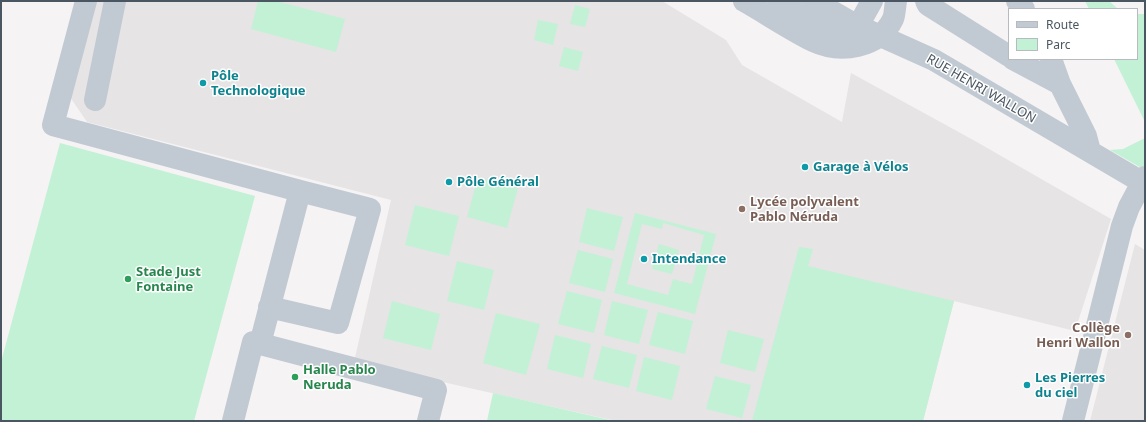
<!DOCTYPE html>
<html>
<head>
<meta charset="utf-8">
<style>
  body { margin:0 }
  #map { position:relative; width:1146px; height:422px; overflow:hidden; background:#f5f3f3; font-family:"Noto Sans",sans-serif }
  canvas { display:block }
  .frame { position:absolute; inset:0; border:2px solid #4a5661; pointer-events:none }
  .legend { position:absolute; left:1008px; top:8px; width:130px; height:52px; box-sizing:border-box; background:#fff; border:1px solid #b7bbc0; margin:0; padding:5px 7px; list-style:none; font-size:12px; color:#4a5661 }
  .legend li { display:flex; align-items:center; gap:8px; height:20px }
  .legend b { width:20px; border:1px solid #b7bbc0 }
</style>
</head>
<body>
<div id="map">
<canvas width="1146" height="422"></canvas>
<div class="frame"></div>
<ul class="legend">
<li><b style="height:5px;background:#c1cad2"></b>Route</li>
<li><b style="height:11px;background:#c3f1d5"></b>Parc</li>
</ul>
</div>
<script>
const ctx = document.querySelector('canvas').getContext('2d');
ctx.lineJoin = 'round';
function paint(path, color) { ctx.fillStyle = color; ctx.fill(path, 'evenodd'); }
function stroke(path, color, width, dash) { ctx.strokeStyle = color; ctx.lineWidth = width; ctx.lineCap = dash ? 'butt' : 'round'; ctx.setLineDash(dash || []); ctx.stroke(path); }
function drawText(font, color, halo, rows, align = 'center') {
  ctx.font = font + ' "Noto Sans",sans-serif'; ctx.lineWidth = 3; ctx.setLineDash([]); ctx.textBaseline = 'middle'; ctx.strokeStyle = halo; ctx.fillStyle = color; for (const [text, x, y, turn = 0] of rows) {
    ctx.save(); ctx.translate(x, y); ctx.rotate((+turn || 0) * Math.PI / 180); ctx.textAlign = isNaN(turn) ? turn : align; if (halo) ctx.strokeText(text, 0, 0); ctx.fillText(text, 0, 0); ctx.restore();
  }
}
paint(new Path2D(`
  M 94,1 L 662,1 L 726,40 L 742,65 L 842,122 L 851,73 L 975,141 L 1111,219 L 1075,331 L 954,301 L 923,421 L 616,421 L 354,362 L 391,200 L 87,122 L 70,97 Z
  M 1135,244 L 1145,250 L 1145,421 L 1090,421 Z`), '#e6e4e5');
paint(new Path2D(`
  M 258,1 L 276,1 L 345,19 L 336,52 L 251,29 Z
  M 1085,1 L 1109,1 L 1118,9 L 1089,9 Z
  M 575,5 L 590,9 L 585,27 L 570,24 Z
  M 1137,14 L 1145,14 L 1145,122 L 1114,59 L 1137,59 Z
  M 538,20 L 558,24 L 553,45 L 534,40 Z
  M 564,47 L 583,52 L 578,71 L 559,66 Z
  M 1145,138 L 1145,170 L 1110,150 L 1123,149 Z
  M 60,143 L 255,196 L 194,421 L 1,421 L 1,362 Z
  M 478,177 L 518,188 L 507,228 L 467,217 Z
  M 415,205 L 459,216 L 449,256 L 405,245 Z
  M 587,208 L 623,217 L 614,251 L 579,242 Z
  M 635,213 L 716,234 L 695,314 L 614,293 ZM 663,223 L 704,235 L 692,284 L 673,279 L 668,295 L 627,284 L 642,224 L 662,229 Z
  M 659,244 L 679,250 L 672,274 L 652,269 Z
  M 799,247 L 813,249 L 808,266 L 954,301 L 923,421 L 752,421 Z
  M 578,250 L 613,259 L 605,292 L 569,283 Z
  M 457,261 L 494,270 L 484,310 L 447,301 Z
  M 567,291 L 602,300 L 594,333 L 558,324 Z
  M 392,301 L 440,314 L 431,350 L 383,338 Z
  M 612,301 L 648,310 L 639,344 L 604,335 Z
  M 658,312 L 693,321 L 685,354 L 649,345 Z
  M 496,313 L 540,324 L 526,375 L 483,363 Z
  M 728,330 L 764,339 L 755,372 L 720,363 Z
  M 555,335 L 591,344 L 583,378 L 547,369 Z
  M 602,346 L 637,355 L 629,388 L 593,379 Z
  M 644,357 L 680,366 L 672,400 L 636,391 Z
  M 715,376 L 751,385 L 742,418 L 706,409 Z
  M 493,393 L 614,421 L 487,421 Z`), '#c3f1d5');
stroke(new Path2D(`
  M 86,1 L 53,125 L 300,191 L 260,344
  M 744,1 C 767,14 789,29 813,41 C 841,54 879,48 893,19 C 895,14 895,6 896,1
  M 779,1 L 840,37 L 852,42
  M 814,1 L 856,25 L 934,60 L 1145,184
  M 926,1 L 928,5 L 1009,56
  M 1017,1 L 1024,9
  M 858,26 L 872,1
  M 1013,59 L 1060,84
  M 1051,59 L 1060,84 L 1086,136 L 1090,151
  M 95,100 L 115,1
  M 269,307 L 338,323 L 370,209 L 300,191
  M 233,421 L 253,342 L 436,390 L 428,421
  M 1073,421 L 1122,226 L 1129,207 L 1145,177`), '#c1cad2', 22);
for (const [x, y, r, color] of [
  [203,83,4,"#0f9aa8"],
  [805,167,4,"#0f9aa8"],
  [449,182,4,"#0f9aa8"],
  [742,209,4,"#8d6e63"],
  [644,259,4,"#0f9aa8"],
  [128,279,4,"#2e9e5b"],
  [1128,335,4,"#8d6e63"],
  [295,377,4,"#2e9e5b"],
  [1027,385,4,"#0f9aa8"]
]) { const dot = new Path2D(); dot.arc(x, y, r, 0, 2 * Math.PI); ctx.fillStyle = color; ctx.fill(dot); stroke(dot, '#fff', 1.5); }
drawText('bold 13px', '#0d838f', '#fff', [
  ["Pôle",211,76],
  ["Technologique",211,91],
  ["Garage à Vélos",813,167],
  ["Pôle Général",457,182],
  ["Intendance",652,259],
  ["Les Pierres",1035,378],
  ["du ciel",1035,393]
], 'left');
drawText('13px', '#4a5661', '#fff', [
  ["RUE HENRI WALLON",981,89,30]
]);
drawText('bold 13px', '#785e54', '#fff', [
  ["Lycée polyvalent",750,202],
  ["Pablo Néruda",750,217],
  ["Collège",1120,328,"right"],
  ["Henri Wallon",1120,343,"right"]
], 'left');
drawText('bold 13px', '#27864d', '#fff', [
  ["Stade Just",136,272],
  ["Fontaine",136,287],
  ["Halle Pablo",303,370],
  ["Neruda",303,385]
], 'left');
</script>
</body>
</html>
